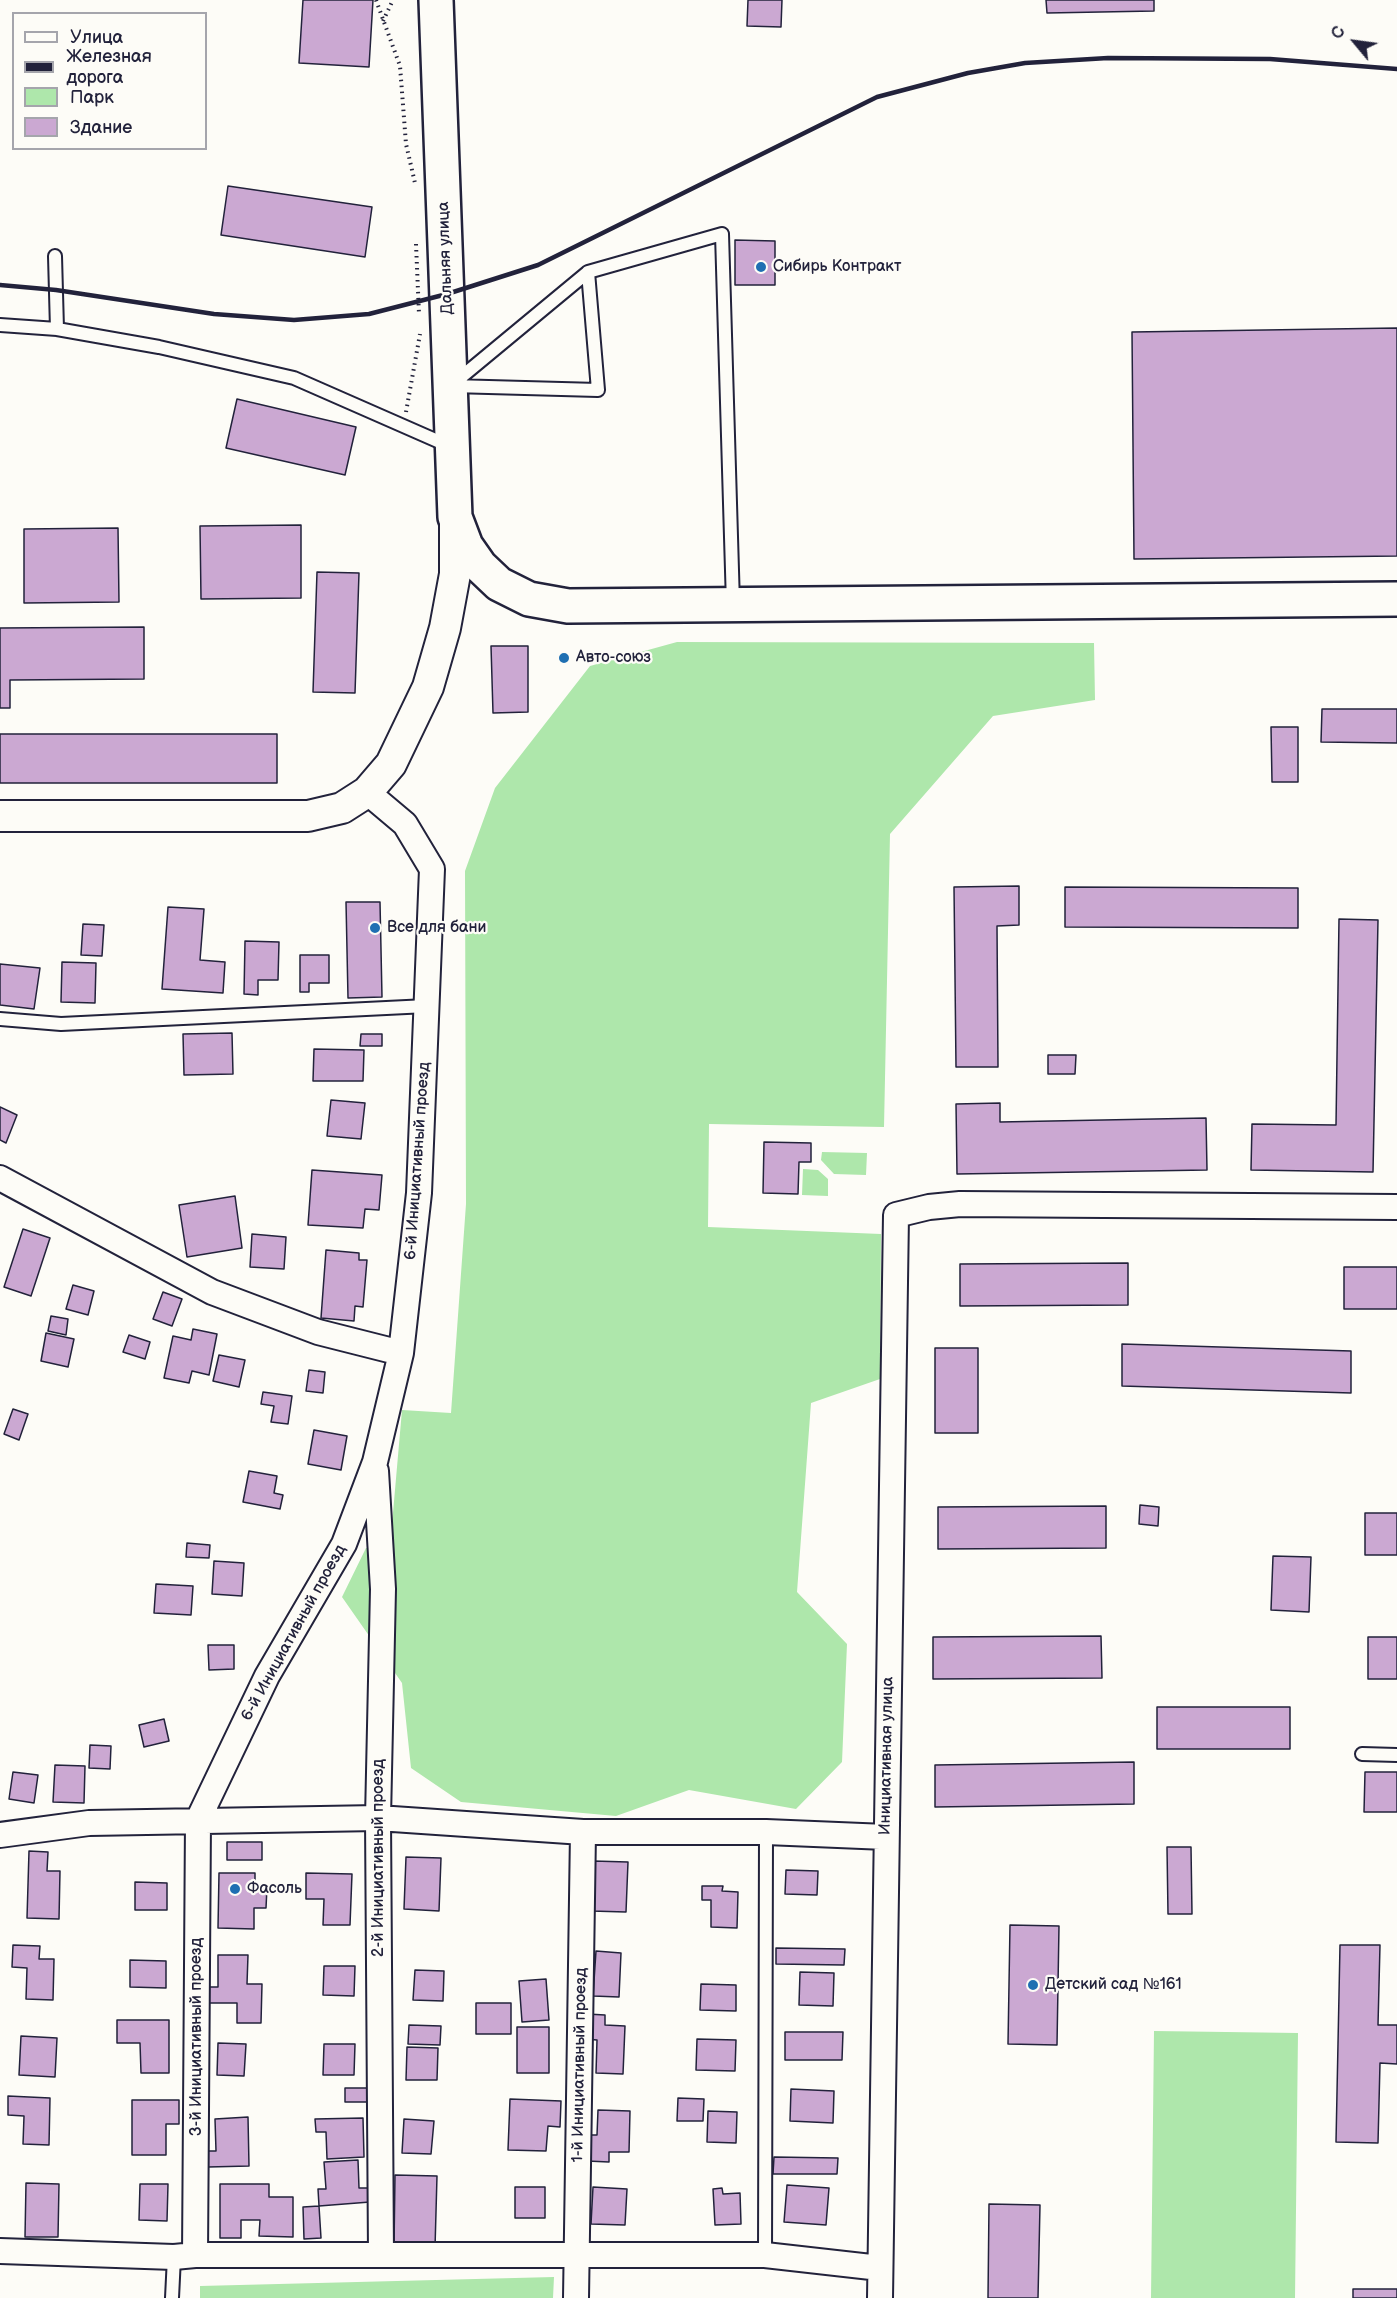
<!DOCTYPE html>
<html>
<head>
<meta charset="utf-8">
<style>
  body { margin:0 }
  #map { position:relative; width:1397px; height:2298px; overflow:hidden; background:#fdfcf7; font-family:"Balsamiq Sans",sans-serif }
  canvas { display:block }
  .legend { position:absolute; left:12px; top:12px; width:195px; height:138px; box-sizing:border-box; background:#fdfcf7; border:2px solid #a5a5ac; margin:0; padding:8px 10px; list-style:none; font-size:18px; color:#22223b }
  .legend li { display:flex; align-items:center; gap:12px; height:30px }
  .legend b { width:30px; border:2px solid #a5a5ac }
  .north { position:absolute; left:1325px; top:12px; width:60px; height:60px; -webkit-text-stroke:4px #fdfcf7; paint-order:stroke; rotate:299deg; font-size:16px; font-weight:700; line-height:24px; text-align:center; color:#22223b }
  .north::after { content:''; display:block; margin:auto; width:21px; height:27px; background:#22223b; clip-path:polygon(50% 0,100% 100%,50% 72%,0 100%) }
</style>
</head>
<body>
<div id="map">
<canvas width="1397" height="2298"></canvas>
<ul class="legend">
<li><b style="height:8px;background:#fdfcf7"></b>Улица</li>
<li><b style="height:8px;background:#22223b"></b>Железная дорога</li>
<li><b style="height:16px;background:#aee7ab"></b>Парк</li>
<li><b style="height:16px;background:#cba8d2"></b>Здание</li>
</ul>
<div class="north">С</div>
</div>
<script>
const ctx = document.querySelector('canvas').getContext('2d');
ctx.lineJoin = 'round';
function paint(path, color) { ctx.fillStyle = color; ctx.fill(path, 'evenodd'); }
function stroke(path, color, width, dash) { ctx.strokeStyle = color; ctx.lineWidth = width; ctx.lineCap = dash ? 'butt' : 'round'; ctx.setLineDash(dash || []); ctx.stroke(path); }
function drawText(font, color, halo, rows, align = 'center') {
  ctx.font = font + ' "Balsamiq Sans",sans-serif'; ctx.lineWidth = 4.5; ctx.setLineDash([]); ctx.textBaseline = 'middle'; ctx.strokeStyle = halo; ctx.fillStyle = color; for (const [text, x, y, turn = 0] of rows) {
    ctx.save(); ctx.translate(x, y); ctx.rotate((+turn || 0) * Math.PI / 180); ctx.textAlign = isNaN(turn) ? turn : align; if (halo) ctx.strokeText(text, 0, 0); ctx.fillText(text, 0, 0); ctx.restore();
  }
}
paint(new Path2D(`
  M 677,642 L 1094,643 L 1095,700 L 993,716 L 890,834 L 884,1127 L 709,1124 L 708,1227 L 881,1234 L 880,1379 L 811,1403 L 797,1592 L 847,1644 L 842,1762 L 796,1809 L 689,1790 L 616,1816 L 461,1802 L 411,1768 L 402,1683 L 342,1597 L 366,1548 L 390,1547 L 402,1410 L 451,1413 L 466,1204 L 465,871 L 495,788 L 590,666 Z
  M 822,1152 L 867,1153 L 866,1175 L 834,1174 L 821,1160 Z
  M 803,1169 L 818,1170 L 828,1179 L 828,1196 L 802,1195 Z
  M 1154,2031 L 1298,2033 L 1295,2298 L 1151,2298 Z
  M 554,2277 L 553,2298 L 200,2298 L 200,2286 Z`), '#aee7ab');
const building = new Path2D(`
  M 303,0 L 373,0 L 369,67 L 299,63 Z
  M 748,0 L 782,0 L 781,27 L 747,26 Z
  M 1046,0 L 1154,0 L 1154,11 L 1047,13 Z
  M 228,186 L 372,207 L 365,257 L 221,235 Z
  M 735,240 L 775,241 L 775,285 L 735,285 Z
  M 1397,328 L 1397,556 L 1134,559 L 1132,332 Z
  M 237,399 L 356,427 L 345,475 L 226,448 Z
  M 301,525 L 301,598 L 201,599 L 200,526 Z
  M 118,528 L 119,602 L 24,603 L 24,529 Z
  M 317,572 L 359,573 L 355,693 L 313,692 Z
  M 144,627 L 144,679 L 10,680 L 10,708 L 0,708 L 0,628 Z
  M 491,646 L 528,646 L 528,712 L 493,713 Z
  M 1322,709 L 1397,709 L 1397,743 L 1321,742 Z
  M 1271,727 L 1298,727 L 1298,782 L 1272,782 Z
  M 0,734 L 277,734 L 277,783 L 0,783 Z
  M 1019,886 L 1019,925 L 997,926 L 998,1067 L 956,1067 L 954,887 Z
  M 1065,887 L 1298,888 L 1298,928 L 1065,927 Z
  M 346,902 L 380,902 L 382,997 L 348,998 Z
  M 168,907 L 204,909 L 200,960 L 225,962 L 223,993 L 162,989 Z
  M 1339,919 L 1378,920 L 1373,1172 L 1251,1170 L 1252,1124 L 1336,1125 Z
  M 83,924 L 104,925 L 102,956 L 81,955 Z
  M 245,941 L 279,942 L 278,980 L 258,980 L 258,995 L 244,994 Z
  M 300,955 L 329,955 L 329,983 L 309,983 L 309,992 L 300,992 Z
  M 62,962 L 96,963 L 95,1003 L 61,1002 Z
  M 0,964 L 40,968 L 34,1009 L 0,1005 Z
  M 232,1033 L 233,1074 L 184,1075 L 183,1034 Z
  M 361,1034 L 382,1034 L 382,1046 L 360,1046 Z
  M 314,1049 L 364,1050 L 363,1081 L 313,1081 Z
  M 1048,1055 L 1076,1055 L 1075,1074 L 1048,1074 Z
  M 331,1100 L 365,1103 L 361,1139 L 327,1136 Z
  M 1000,1103 L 1000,1122 L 1206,1118 L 1207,1170 L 957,1174 L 956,1104 Z
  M 0,1107 L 17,1115 L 6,1143 L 0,1140 Z
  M 764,1142 L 811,1143 L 811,1162 L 799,1162 L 798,1194 L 763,1193 Z
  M 312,1170 L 382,1175 L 379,1210 L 365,1209 L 363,1228 L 308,1225 Z
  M 235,1196 L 242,1248 L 187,1257 L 179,1205 Z
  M 23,1229 L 50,1238 L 31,1296 L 4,1287 Z
  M 252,1234 L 286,1237 L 284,1269 L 250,1267 Z
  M 326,1250 L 359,1253 L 359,1260 L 367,1260 L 363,1307 L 355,1306 L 354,1321 L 321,1318 Z
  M 1128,1263 L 1128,1305 L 960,1306 L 960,1264 Z
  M 1344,1267 L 1397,1267 L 1397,1309 L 1344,1309 Z
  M 73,1285 L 94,1291 L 88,1315 L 66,1309 Z
  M 163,1292 L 182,1299 L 172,1326 L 153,1319 Z
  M 51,1316 L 68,1319 L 66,1335 L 48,1331 Z
  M 193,1329 L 217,1334 L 209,1375 L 192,1371 L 189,1383 L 164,1378 L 173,1336 L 191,1340 Z
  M 46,1333 L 74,1339 L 68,1367 L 41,1361 Z
  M 129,1335 L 150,1342 L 145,1359 L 123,1352 Z
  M 1122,1344 L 1351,1351 L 1351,1393 L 1122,1386 Z
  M 935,1348 L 978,1348 L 978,1433 L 935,1433 Z
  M 219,1355 L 245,1360 L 239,1387 L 213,1381 Z
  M 309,1370 L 325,1372 L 323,1393 L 306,1391 Z
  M 263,1392 L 292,1396 L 288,1424 L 271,1422 L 274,1406 L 261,1404 Z
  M 13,1409 L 28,1414 L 19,1440 L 4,1434 Z
  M 314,1430 L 347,1436 L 341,1470 L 308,1464 Z
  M 249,1471 L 277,1476 L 274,1493 L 283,1495 L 280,1509 L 243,1502 Z
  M 1140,1505 L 1159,1507 L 1158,1526 L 1139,1524 Z
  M 1106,1506 L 1106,1548 L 938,1549 L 938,1507 Z
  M 1365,1513 L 1397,1513 L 1397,1555 L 1365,1555 Z
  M 187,1543 L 210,1545 L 209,1558 L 186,1557 Z
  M 1273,1556 L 1311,1557 L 1309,1612 L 1271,1610 Z
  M 214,1561 L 244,1563 L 242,1596 L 212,1594 Z
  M 156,1584 L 193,1586 L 191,1615 L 154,1613 Z
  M 1101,1636 L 1102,1678 L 933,1679 L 933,1637 Z
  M 1368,1637 L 1397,1637 L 1397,1679 L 1368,1679 Z
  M 208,1645 L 234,1645 L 234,1669 L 209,1670 Z
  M 1157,1707 L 1290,1707 L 1290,1749 L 1157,1749 Z
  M 164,1719 L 169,1741 L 144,1747 L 139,1725 Z
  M 90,1745 L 111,1746 L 110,1769 L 89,1768 Z
  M 1134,1762 L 1134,1804 L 935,1807 L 935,1765 Z
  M 55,1765 L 85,1766 L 84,1803 L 53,1802 Z
  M 13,1772 L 38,1775 L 34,1803 L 9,1799 Z
  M 1365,1772 L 1397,1772 L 1397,1812 L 1364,1812 Z
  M 227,1842 L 262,1842 L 262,1860 L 227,1860 Z
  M 1167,1847 L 1191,1847 L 1192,1914 L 1168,1914 Z
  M 29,1851 L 48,1852 L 47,1871 L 60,1871 L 59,1919 L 27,1918 Z
  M 406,1857 L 441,1858 L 439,1911 L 404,1909 Z
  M 593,1861 L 628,1862 L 626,1912 L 591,1911 Z
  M 786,1870 L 818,1871 L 817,1895 L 785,1894 Z
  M 219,1873 L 255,1873 L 255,1887 L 267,1887 L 266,1908 L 254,1908 L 254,1929 L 218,1928 Z
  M 306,1873 L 352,1874 L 350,1925 L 323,1925 L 324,1899 L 306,1899 Z
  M 135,1882 L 167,1883 L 167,1910 L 135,1910 Z
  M 702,1886 L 723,1886 L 722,1891 L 738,1892 L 737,1928 L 711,1927 L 711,1900 L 702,1900 Z
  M 1010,1925 L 1059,1926 L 1057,2045 L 1008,2044 Z
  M 13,1945 L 40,1946 L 39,1959 L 54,1959 L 53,2000 L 26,1999 L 27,1968 L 12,1967 Z
  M 1340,1945 L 1380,1945 L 1378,2025 L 1397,2025 L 1397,2064 L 1380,2063 L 1378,2143 L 1336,2142 Z
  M 776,1948 L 845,1949 L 844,1965 L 776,1964 Z
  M 596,1951 L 621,1953 L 619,1997 L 593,1996 Z
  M 218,1955 L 248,1955 L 247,1984 L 262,1984 L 261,2023 L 237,2023 L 237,2003 L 205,2003 L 205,1987 L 218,1987 Z
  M 130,1960 L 166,1961 L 166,1988 L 130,1987 Z
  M 324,1966 L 355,1966 L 354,1996 L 323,1995 Z
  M 415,1970 L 444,1971 L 443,2001 L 413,2000 Z
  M 800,1972 L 834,1973 L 833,2006 L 799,2005 Z
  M 546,1979 L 549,2020 L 522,2022 L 519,1981 Z
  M 701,1984 L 736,1985 L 736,2011 L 700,2010 Z
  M 476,2003 L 511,2003 L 511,2034 L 476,2034 Z
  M 587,2014 L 605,2015 L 605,2025 L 625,2026 L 623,2074 L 596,2073 L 597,2040 L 586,2039 Z
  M 117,2020 L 169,2020 L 169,2073 L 141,2073 L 140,2043 L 117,2043 Z
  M 409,2025 L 441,2026 L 440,2045 L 408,2044 Z
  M 517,2027 L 549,2027 L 549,2073 L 517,2073 Z
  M 785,2032 L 843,2032 L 842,2060 L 785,2060 Z
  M 21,2036 L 57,2038 L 55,2077 L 19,2075 Z
  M 697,2039 L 736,2040 L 735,2071 L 696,2070 Z
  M 218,2043 L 246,2044 L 244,2076 L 217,2075 Z
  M 324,2044 L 355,2044 L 354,2075 L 323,2075 Z
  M 407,2047 L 438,2048 L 437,2080 L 406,2080 Z
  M 345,2088 L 378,2088 L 378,2102 L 345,2102 Z
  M 791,2089 L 834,2091 L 833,2123 L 790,2121 Z
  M 8,2096 L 50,2098 L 49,2145 L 23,2144 L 24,2116 L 8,2115 Z
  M 678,2098 L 704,2099 L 703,2121 L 677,2121 Z
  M 510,2099 L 561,2101 L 560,2127 L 548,2126 L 546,2151 L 508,2150 Z
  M 132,2100 L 179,2100 L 179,2124 L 166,2124 L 166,2155 L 132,2155 Z
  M 598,2110 L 630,2111 L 629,2152 L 609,2152 L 609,2162 L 587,2161 L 587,2135 L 597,2135 Z
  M 708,2111 L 737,2112 L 736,2143 L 707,2142 Z
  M 248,2117 L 249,2166 L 208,2167 L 207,2151 L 216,2151 L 215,2119 Z
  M 363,2118 L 364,2157 L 327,2159 L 326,2132 L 316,2132 L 315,2119 Z
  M 404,2119 L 434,2121 L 431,2154 L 402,2153 Z
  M 774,2157 L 838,2158 L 837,2174 L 773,2174 Z
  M 358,2160 L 359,2188 L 369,2188 L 370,2202 L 319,2206 L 318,2189 L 326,2189 L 324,2162 Z
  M 395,2175 L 437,2176 L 435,2248 L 394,2247 Z
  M 26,2183 L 59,2184 L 58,2237 L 25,2237 Z
  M 140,2184 L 168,2184 L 167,2221 L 139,2220 Z
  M 220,2184 L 269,2184 L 269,2197 L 293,2197 L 293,2237 L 259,2236 L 260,2220 L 241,2220 L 241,2238 L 220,2238 Z
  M 787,2185 L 829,2188 L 826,2225 L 784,2222 Z
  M 515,2187 L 545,2187 L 545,2218 L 515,2218 Z
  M 593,2187 L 627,2189 L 625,2225 L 591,2224 Z
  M 722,2188 L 723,2194 L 740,2193 L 741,2224 L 715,2225 L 713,2189 Z
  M 989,2204 L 1040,2205 L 1038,2298 L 988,2298 Z
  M 319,2206 L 321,2238 L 304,2239 L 303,2207 Z
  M 1353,2289 L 1397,2289 L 1397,2298 L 1353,2298 Z`);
paint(building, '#cba8d2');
stroke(building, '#22223b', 1.5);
const service = new Path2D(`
  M 55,256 L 57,329
  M 0,325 L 57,329 L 159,347 L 294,378 L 449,446
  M 454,383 L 588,272
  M 452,386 L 598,390 L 588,272 L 722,234 L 733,604
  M 0,1019 L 61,1024 L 427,1006
  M 1362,1754 L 1397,1755
  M 765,2255 L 766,1832
  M 172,2298 L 174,2257`);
const minor = new Path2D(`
  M 0,1178 L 212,1292 L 318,1332 L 401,1353
  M 376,1471 L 383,1589 L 378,1818 L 381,2254
  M 0,1835 L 89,1823 L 378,1818 L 583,1832 L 766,1832 L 886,1837
  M 0,2251 L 174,2257 L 195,2255 L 765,2255 L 880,2268
  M 195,2255 L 198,1820 L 267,1676 L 344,1544 L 375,1462 L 401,1353 L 419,1193 L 432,869 L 405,824 L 367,792
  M 576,2298 L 583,1832
  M 880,2298 L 896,1215 L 929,1207 L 960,1204 L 1397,1207`);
const tertiary = new Path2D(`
  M 0,816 L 308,816 L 342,808 L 367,792 L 391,764 L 428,687 L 445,628 L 455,574 L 455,520`);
const secondary = new Path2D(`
  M 436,0 L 455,517 L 466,546 L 480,566 L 499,584 L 529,599 L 568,606 L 1397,599`);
stroke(service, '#22223b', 16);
stroke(minor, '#22223b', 28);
stroke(tertiary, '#22223b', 34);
stroke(secondary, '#22223b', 38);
stroke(new Path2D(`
  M 376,0 L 400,66 L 406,144 L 415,183
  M 383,21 L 393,0
  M 416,244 L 419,314
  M 406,412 L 420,334`), '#22223b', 4, [1.5, 4.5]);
stroke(service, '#fdfcf7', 12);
stroke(minor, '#fdfcf7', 24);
stroke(tertiary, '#fdfcf7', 30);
stroke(secondary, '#fdfcf7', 33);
stroke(new Path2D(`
  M 0,285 L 56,290 L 214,314 L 294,320 L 369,314 L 447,294 L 538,265 L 877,97 L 968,73 L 1025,63 L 1108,58 L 1270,59 L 1397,69`), '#22223b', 4.5);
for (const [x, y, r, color] of [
  [761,267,6,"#1f6fb2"],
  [564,658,6,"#1f6fb2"],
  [375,928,6,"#1f6fb2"],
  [235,1889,6,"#1f6fb2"],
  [1033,1985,6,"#1f6fb2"]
]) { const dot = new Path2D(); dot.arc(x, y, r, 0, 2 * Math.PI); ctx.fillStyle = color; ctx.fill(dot); stroke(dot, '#fdfcf7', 2); }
drawText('16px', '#22223b', '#fdfcf7', [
  ["Дальняя улица",446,258,-92],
  ["6-й Инициативный проезд",418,1161,-86],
  ["6-й Инициативный проезд",294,1633,-61],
  ["Инициативная улица",887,1756,-89],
  ["2-й Инициативный проезд",379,1858,-90],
  ["3-й Инициативный проезд",197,2037,-90],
  ["1-й Инициативный проезд",580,2065,-89]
]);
drawText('16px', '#22223b', '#fdfcf7', [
  ["Сибирь Контракт",773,267],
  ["Авто-союз",576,658],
  ["Все для бани",387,928],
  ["Фасоль",247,1889],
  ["Детский сад №161",1045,1985]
], 'left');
</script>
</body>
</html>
